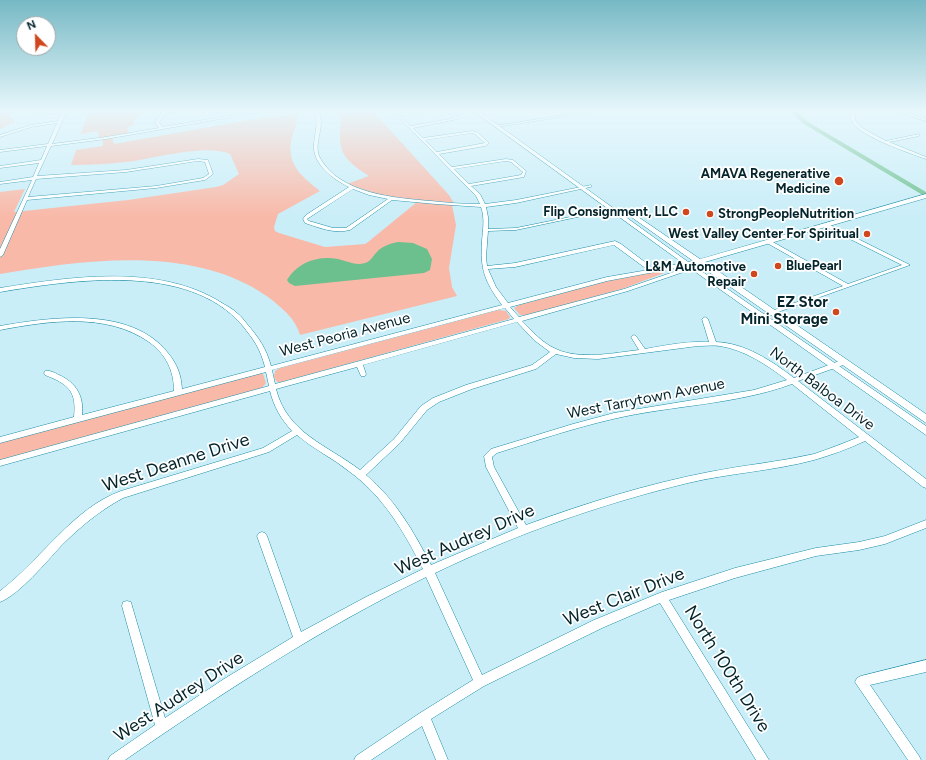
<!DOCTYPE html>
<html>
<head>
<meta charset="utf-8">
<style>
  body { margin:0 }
  #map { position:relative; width:926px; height:760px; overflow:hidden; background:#caeef8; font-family:Figtree,sans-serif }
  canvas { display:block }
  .north { position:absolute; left:16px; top:16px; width:40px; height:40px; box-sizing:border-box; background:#fff; border:1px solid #9ba8ab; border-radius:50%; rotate:337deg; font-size:11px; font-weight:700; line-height:16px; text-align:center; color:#04252c }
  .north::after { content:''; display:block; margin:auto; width:14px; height:18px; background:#d0471e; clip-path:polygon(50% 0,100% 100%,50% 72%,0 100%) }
</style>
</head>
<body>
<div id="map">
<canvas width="926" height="760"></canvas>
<div class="north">N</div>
</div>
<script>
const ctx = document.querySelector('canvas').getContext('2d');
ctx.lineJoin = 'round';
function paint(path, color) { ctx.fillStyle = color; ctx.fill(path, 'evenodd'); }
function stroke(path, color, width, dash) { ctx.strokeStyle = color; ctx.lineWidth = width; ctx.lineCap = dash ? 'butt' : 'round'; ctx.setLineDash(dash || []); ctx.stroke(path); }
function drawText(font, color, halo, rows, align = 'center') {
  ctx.font = font + ' Figtree,sans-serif'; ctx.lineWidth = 3.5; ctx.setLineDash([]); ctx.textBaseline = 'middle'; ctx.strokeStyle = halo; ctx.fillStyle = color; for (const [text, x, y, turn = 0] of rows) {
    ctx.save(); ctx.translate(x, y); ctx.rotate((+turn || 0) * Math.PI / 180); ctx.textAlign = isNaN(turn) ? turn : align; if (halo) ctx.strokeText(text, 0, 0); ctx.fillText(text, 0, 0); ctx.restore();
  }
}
paint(new Path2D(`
  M 0,110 L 5,110 L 15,122 L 0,129 Z
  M 89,110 L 146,110 L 134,121 L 133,123 L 135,125 L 127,127 L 129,134 L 112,137 L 114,144 L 249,120 L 297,114 C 298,125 293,132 291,142 C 287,166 304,178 320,191 L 278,214 L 274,227 L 275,231 L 279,233 L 325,247 L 365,244 L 368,242 L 417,202 L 381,196 L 347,184 L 369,176 C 354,166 340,158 340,138 C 340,127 342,122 338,110 L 372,110 L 449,195 L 455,205 L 452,205 L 456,225 L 449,268 L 452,287 L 457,296 L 300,335 C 296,319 281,307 268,297 C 193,244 85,260 0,274 L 0,192 L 25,189 L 14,212 L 128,200 L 216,187 L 223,185 L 239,174 L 230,154 C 207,143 152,159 126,162 C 108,164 89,165 71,165 L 76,150 L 103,146 L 102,138 L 99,139 L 98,131 L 81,134 Z
  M 659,271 L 664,273 L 622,289 L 529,315 L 520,315 L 514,308 L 519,305 L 607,281 Z
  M 498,310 L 506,311 L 510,317 L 509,319 L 282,382 L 277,382 L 274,377 L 275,371 L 280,368 Z
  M 258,374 L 263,374 L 266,383 L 262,388 L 0,460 L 0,443 Z`), '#f9b9a8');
paint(new Path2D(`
  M 398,242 L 413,243 L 427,249 L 432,259 L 430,270 L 424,273 L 295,286 L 289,283 L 287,280 C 297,262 319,255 338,259 C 347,261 356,266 365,263 C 371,261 372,257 376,253 C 382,246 389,244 398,242 Z`), '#6bc08e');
paint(new Path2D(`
  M 789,110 L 796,110 L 808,122 L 926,192 L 926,197 L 804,124 Z`), '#6bc08e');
const minor = new Path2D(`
  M 63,110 L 67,111 L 52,144 L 106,137 L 159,128 L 155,122 L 164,110 L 192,110 L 166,113 L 159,122 L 162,127 L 263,110 L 271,110 L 106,139 L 51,146 L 37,176 L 126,170 L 198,159 L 208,160 L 213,174 L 205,180 L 156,188 L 27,200 L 3,255 L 0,257 L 0,249 L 32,180 L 0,184 L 0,182 L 33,177 L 39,163 L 0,168 L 0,166 L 41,160 L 47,146 L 0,152 L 0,150 L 48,144 L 57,123 L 31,127 L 0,137 L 0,135 L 31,125 L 58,121 L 62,112 L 38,115 L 36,114 ZM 198,161 L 205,162 L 209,174 L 203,178 L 156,186 L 28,197 L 36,179 L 126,172 Z
  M 314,110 L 318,110 C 319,114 321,118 321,122 C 321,134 314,147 320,158 C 340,194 395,198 431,201 C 448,203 464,204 480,204 L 476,196 L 392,110 L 395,110 L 399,114 L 428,110 L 438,110 L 400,116 L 411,126 L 455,118 L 445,110 L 448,110 L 458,117 L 458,119 L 413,128 L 423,138 L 472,131 L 477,132 L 489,143 L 485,146 L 439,154 L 452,167 L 506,159 L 513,160 L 526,171 L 524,177 L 471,186 L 480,194 L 485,204 L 516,200 L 591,185 L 591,187 L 590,187 L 516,203 L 486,207 L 488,217 L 488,229 L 516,228 L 580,215 L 582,216 L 516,230 L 488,231 L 486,257 L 487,266 L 515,263 L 615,241 L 621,244 L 654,269 L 692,261 L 694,263 L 698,260 L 701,262 L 695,268 L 628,291 L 522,321 C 532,331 542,343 556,349 C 579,360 614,353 639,350 L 631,337 L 634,335 L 636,336 L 645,349 C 667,345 688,341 709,342 L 702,319 L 705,317 L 708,319 L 716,342 C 745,343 772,361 794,378 L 842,360 L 846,360 L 847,362 L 846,364 L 798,381 L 926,479 L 926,488 L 923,487 L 865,441 C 848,449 831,455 814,460 C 773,471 730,473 688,483 C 601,504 516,534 435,573 L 482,675 L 594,620 L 662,592 L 735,568 L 816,548 L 859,542 L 885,536 L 926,520 L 926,528 L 885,544 L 859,550 L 816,556 L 735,578 L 669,600 L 769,760 L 756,760 L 660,603 L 602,628 L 484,686 L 431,719 L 448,760 L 436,760 L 422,726 L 371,760 L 354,760 L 356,756 L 420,713 L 473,680 L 426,577 C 320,629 222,693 125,760 L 108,760 L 110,756 L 155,725 L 122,606 L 123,602 L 127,601 L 131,602 L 132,606 L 165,718 L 224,679 L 293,637 L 257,536 L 259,533 L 262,532 L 265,533 L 267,536 L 301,632 L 364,598 L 423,569 C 404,532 384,497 350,472 C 333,458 313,449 297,435 L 269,452 L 123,498 C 99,511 80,527 61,546 C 46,562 20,594 0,602 L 0,591 C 40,561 73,508 121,491 L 263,448 L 292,431 C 281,419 274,407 270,391 L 0,466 L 0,460 L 269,386 L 266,372 L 0,443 L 0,437 L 74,417 C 77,391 68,384 45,375 L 44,373 L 45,371 C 50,370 55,373 59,375 C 77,383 84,397 82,415 L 174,391 C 174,371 166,354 149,342 C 106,312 48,321 0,330 L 0,326 C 52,317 131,306 168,353 C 177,364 181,374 182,389 L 265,367 C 260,348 254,340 242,325 C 188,262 73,280 0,292 L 0,288 C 70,277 159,263 222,303 C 227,306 233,309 237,313 C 241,316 244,320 247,324 C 259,338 266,348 271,366 L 502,305 C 485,282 480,270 482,241 C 483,229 485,218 481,207 L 436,204 L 392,200 L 350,230 C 334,234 320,228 305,223 L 303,219 L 306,215 L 349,187 C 333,179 312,164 314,144 C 315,130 319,125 314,110 ZM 472,133 L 475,134 L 485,143 L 437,152 L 425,140 ZM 506,161 L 511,162 L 523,172 L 521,175 L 469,184 L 454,169 ZM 353,189 L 369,195 L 388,199 L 346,228 L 333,228 L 309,221 L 307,219 L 310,217 ZM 614,245 L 648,270 L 607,277 L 508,303 L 496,287 L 488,269 L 515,267 ZM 692,265 L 691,266 L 624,289 L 519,317 L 510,307 L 607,281 ZM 505,308 L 514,319 L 275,384 L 272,370 ZM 517,322 L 534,340 L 550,352 L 532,365 L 466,385 L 433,398 L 421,406 L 394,439 L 360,470 C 327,445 287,433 276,389 L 357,367 L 361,376 L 365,376 L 366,374 L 363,365 ZM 698,346 C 705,346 713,345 720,346 C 745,350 767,365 787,380 L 754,390 L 614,413 L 573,424 L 491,449 L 484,456 L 486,467 L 518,528 L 431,565 C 414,532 395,499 366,475 L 400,443 L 427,410 L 439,402 L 472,389 L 536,369 L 556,354 L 574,358 L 598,359 ZM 792,384 L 859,437 C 844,443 829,449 814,454 C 779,462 744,465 709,472 C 647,484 586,503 526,525 L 494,467 L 492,457 L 497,453 C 535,441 574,428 613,419 C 673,405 735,405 792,384 Z
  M 596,110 L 605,110 L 497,127 L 495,126 Z
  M 852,110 L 856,110 L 855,120 L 861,127 L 869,132 L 886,141 L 919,134 L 919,136 L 889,142 L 926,157 L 926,159 C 909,153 862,137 853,123 C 850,119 851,114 852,110 Z
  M 894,110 L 899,110 L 926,119 L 926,121 Z
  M 824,224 L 828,224 L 910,265 L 764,317 L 760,317 L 759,316 L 760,315 L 843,286 L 767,243 L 767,241 L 771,241 L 848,284 L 902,265 L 824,226 Z
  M 926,660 L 926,672 L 870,685 L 919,756 L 921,760 L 908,760 L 855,682 L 857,678 L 861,676 Z`);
const major = new Path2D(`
  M 472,110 L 477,110 L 684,259 L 926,426 L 926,435 L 680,261 Z
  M 926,194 L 926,198 L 705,262 L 926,414 L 926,423 L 696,263 L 620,209 L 625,208 L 700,259 Z`);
stroke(minor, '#198ca3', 1);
stroke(major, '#198ca3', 1);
paint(minor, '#fff');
paint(major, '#fff');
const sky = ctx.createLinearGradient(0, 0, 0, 217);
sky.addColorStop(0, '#76b9c4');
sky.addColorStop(0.51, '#e7f7fc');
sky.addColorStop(1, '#e7f7fc00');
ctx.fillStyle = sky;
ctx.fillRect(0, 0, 926, 217);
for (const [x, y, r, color] of [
  [839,181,5,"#d0471e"],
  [686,212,4,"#d0471e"],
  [710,214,4,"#d0471e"],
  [867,234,4,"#d0471e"],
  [778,266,4,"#d0471e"],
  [754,274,4,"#d0471e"],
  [836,312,4,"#d0471e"]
]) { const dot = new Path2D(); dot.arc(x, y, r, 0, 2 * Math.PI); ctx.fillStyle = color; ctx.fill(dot); stroke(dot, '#fff', 1.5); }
drawText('bold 13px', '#04252c', '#fff', [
  ["AMAVA Regenerative",830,174],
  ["Medicine",830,189],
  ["Flip Consignment, LLC",678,212],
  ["StrongPeopleNutrition",718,214,"left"],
  ["West Valley Center For Spiritual",859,234],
  ["BluePearl",786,266,"left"],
  ["L&M Automotive",746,267],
  ["Repair",746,282]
], 'right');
drawText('bold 15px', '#04252c', '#fff', [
  ["EZ Stor",828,303],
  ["Mini Storage",828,320]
], 'right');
drawText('15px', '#04252c', '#fff', [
  ["West Peoria Avenue",345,335,-15],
  ["North Balboa Drive",822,389,37],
  ["West Tarrytown Avenue",646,399,-11]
]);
drawText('18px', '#04252c', '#fff', [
  ["West Deanne Drive",176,463,-18],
  ["West Audrey Drive",465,540,-24],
  ["West Clair Drive",624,597,-22],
  ["North 100th Drive",727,669,58],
  ["West Audrey Drive",179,697,-33]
]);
</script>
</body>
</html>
